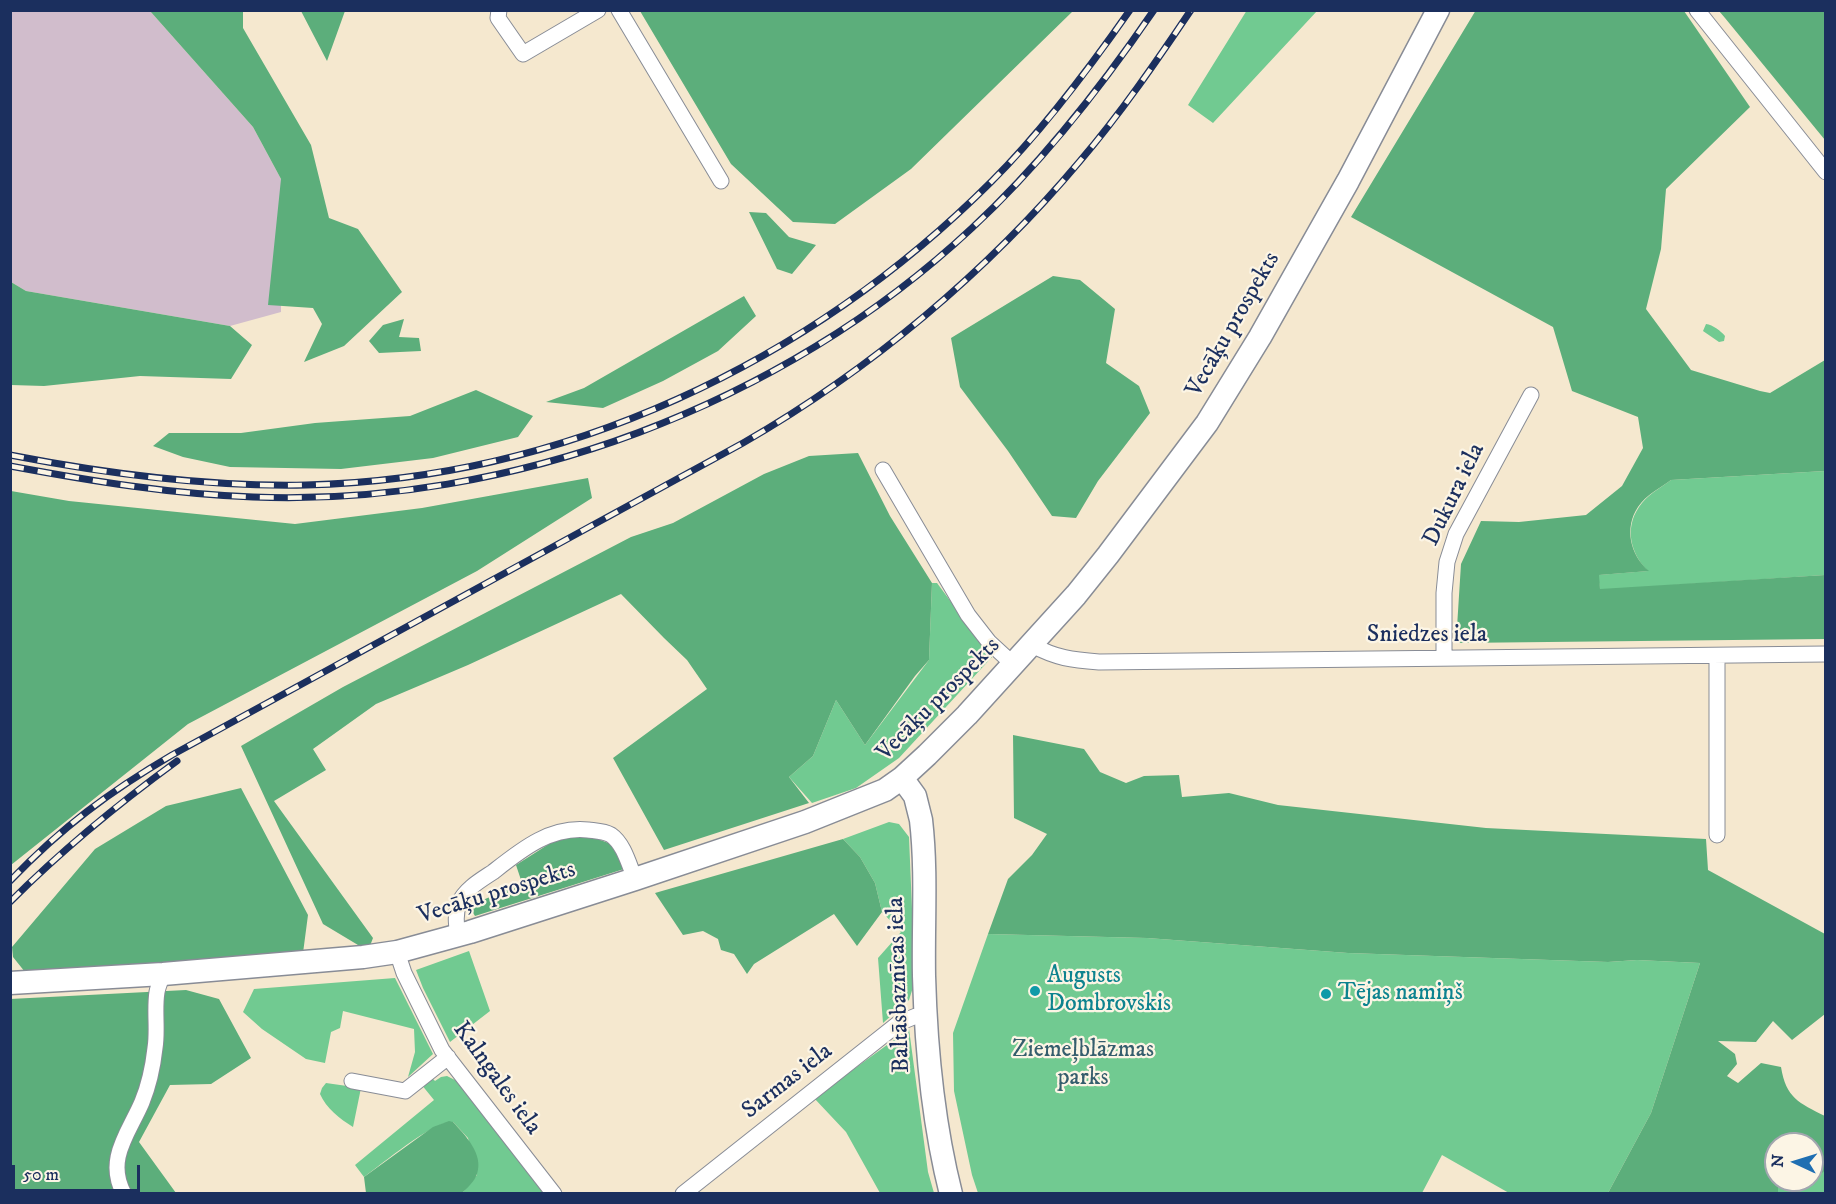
<!DOCTYPE html>
<html>
<head>
<meta charset="utf-8">
<style>
  body { margin:0 }
  #map { position:relative; width:1836px; height:1204px; overflow:hidden; background:#f5e8cf; font-family:"IM FELL DW Pica",serif }
  canvas { display:block }
  .frame { position:absolute; inset:0; border:12px solid #1b2f5e; pointer-events:none }
  .north { position:absolute; left:1764px; top:1132px; width:60px; height:60px; box-sizing:border-box; background:#fcf5e5; border:2px solid #a2a6af; border-radius:50%; rotate:274deg; font-size:16px; font-weight:700; line-height:24px; text-align:center; color:#1b2f5e }
  .north::after { content:''; display:block; margin:auto; width:21px; height:27px; background:#1f6fb2; clip-path:polygon(50% 0,100% 100%,50% 72%,0 100%) }
  .scale { position:absolute; left:12px; top:1165px; width:128px; height:27px; box-sizing:border-box; border:3px solid #1b2f5e; border-top:0; padding-left:8px; font-size:18px; line-height:21px; white-space:nowrap; color:#1b2f5e; -webkit-text-stroke:4px #fcf5e5; paint-order:stroke }
</style>
</head>
<body>
<div id="map">
<canvas width="1836" height="1204"></canvas>
<div class="frame"></div>
<div class="north">N</div>
<div class="scale">50 m</div>
</div>
<script>
const ctx = document.querySelector('canvas').getContext('2d');
ctx.lineJoin = 'round';
function paint(path, color) { ctx.fillStyle = color; ctx.fill(path, 'evenodd'); }
function stroke(path, color, width, dash) { ctx.strokeStyle = color; ctx.lineWidth = width; ctx.lineCap = dash ? 'butt' : 'round'; ctx.setLineDash(dash || []); ctx.stroke(path); }
function drawText(font, color, halo, rows, align = 'center') {
  ctx.font = font + ' "IM FELL DW Pica",serif'; ctx.lineWidth = 4.5; ctx.setLineDash([]); ctx.textBaseline = 'middle'; ctx.strokeStyle = halo; ctx.fillStyle = color; for (const [text, x, y, turn = 0] of rows) {
    ctx.save(); ctx.translate(x, y); ctx.rotate((+turn || 0) * Math.PI / 180); ctx.textAlign = isNaN(turn) ? turn : align; if (halo) ctx.strokeText(text, 0, 0); ctx.fillText(text, 0, 0); ctx.restore();
  }
}
paint(new Path2D(`
  M 11,11 L 150,11 L 253,127 L 281,179 L 281,312 L 230,326 L 26,291 L 11,282 Z`), '#d1bdcc');
paint(new Path2D(`
  M 1247,10 L 1317,11 L 1213,123 L 1188,105 Z
  M 1706,324 C 1713,325 1721,331 1725,336 L 1724,341 L 1719,342 L 1703,331 Z
  M 1825,471 L 1825,575 L 1600,590 L 1598,575 L 1648,571 C 1631,554 1624,529 1639,507 C 1647,495 1660,488 1671,480 Z
  M 932,583 L 937,583 L 992,657 L 899,758 L 856,788 L 812,803 L 789,777 L 813,756 L 836,700 L 865,745 L 929,660 Z
  M 889,822 L 899,824 L 909,837 L 915,981 L 909,1000 L 883,1023 L 878,958 L 901,932 L 882,912 L 875,883 L 860,857 L 843,839 Z
  M 988,934 L 1147,938 L 1348,953 L 1608,962 L 1637,960 L 1700,963 L 1651,1113 L 1608,1193 L 1509,1193 L 1442,1155 L 1422,1193 L 978,1193 L 972,1175 L 954,1091 L 953,1033 Z
  M 469,951 L 490,1011 L 450,1042 L 423,988 L 416,970 Z
  M 395,978 L 433,1054 L 408,1077 L 415,1052 L 414,1029 L 343,1011 L 340,1028 L 331,1032 L 325,1063 L 306,1059 L 262,1029 L 243,1012 L 254,989 Z
  M 909,1029 L 928,1172 L 934,1193 L 880,1193 L 846,1132 L 814,1098 Z
  M 447,1076 L 457,1081 L 545,1193 L 462,1193 L 477,1175 L 468,1138 L 453,1122 C 434,1120 382,1164 364,1177 L 355,1165 L 434,1100 L 421,1084 L 431,1077 L 435,1081 L 441,1077 Z
  M 326,1083 L 361,1088 L 353,1127 C 340,1119 326,1108 320,1094 L 322,1088 Z
  M 1812,1171 L 1821,1173 L 1825,1171 L 1825,1193 L 1778,1193 L 1778,1185 L 1783,1180 L 1812,1180 Z`), '#71ca91');
paint(new Path2D(`
  M 1476,10 L 1684,11 L 1750,107 L 1666,189 L 1661,249 L 1646,309 L 1691,370 L 1760,391 L 1770,393 L 1825,360 L 1825,471 L 1671,480 C 1660,488 1646,495 1638,507 C 1624,528 1630,555 1649,571 L 1599,575 L 1600,589 L 1825,575 L 1825,639 L 1456,643 L 1461,564 L 1481,521 L 1519,522 L 1586,515 L 1622,486 L 1643,448 L 1638,417 L 1572,391 L 1553,327 L 1351,217 Z
  M 150,11 L 243,11 L 243,28 L 311,145 L 329,218 L 358,229 L 402,292 L 344,346 L 304,362 L 322,324 L 313,308 L 268,305 L 281,179 L 253,127 Z
  M 301,11 L 345,11 L 327,61 Z
  M 640,11 L 1073,11 L 911,169 L 835,224 L 793,222 L 731,164 Z
  M 1719,11 L 1825,11 L 1825,140 L 1725,18 Z
  M 749,212 L 766,213 L 789,237 L 816,245 L 792,274 L 777,269 Z
  M 1053,276 L 1080,280 L 1115,309 L 1106,363 L 1139,386 L 1150,413 L 1098,481 L 1076,518 L 1052,516 L 1008,451 L 960,387 L 951,338 Z
  M 11,282 L 26,291 L 230,326 L 252,345 L 231,379 L 140,376 L 44,386 L 11,385 Z
  M 744,296 L 756,316 L 718,351 L 663,381 L 603,408 L 546,402 L 584,388 Z
  M 404,319 L 399,337 L 419,338 L 421,351 L 379,353 L 369,341 L 383,325 Z
  M 476,390 L 533,416 L 518,437 L 433,458 L 341,469 L 230,467 L 183,457 L 153,446 L 169,433 L 241,433 L 315,423 L 410,416 Z
  M 858,453 L 890,516 L 932,583 L 929,660 L 915,676 L 865,745 L 836,700 L 813,756 L 789,777 L 809,803 L 664,850 L 613,758 L 707,689 L 687,660 L 664,638 L 621,594 L 468,665 L 376,704 L 313,749 L 326,770 L 274,801 L 373,938 L 368,951 L 323,924 L 241,746 L 343,687 L 631,537 L 673,523 L 764,474 L 809,456 Z
  M 588,478 L 592,498 L 477,571 L 188,724 L 11,865 L 11,491 L 69,501 L 295,524 L 422,508 Z
  M 1013,735 L 1084,749 L 1100,772 L 1126,783 L 1144,776 L 1179,775 L 1182,797 L 1229,793 L 1278,805 L 1486,828 L 1706,839 L 1708,870 L 1825,934 L 1825,1014 L 1792,1040 L 1773,1021 L 1756,1042 L 1718,1041 L 1735,1054 L 1737,1064 L 1727,1076 L 1738,1083 L 1761,1063 L 1781,1067 C 1786,1098 1799,1103 1825,1116 L 1825,1171 L 1822,1173 L 1812,1171 L 1812,1144 L 1776,1144 L 1776,1180 L 1783,1180 L 1778,1185 L 1778,1193 L 1608,1193 L 1651,1113 L 1700,963 L 1637,960 L 1608,962 L 1348,953 L 1147,938 L 988,934 L 1008,879 L 1032,855 L 1047,834 L 1014,818 Z
  M 241,788 L 308,915 L 303,953 L 25,972 L 13,957 L 12,947 L 95,849 L 166,806 Z
  M 560,837 L 592,837 L 614,845 L 624,869 L 475,916 L 469,906 L 522,883 L 516,865 Z
  M 843,839 L 860,857 L 875,883 L 882,912 L 857,946 L 834,914 L 754,964 L 747,974 L 734,954 L 721,950 L 718,939 L 703,931 L 683,935 L 655,893 Z
  M 186,990 L 219,999 L 251,1058 L 211,1084 L 170,1085 L 139,1142 L 176,1193 L 11,1193 L 10,999 Z
  M 449,1121 L 453,1122 C 465,1135 484,1154 477,1174 C 475,1181 467,1188 462,1193 L 366,1193 L 364,1177 L 433,1127 Z`), '#5cae7b');
const street = new Path2D(`
  M 499,10 L 498,18 L 523,54 L 598,10
  M 619,10 L 721,181
  M 1697,10 L 1826,172
  M 883,470 L 968,615 L 989,642 L 1014,665
  M 1032,645 C 1056,658 1072,660 1099,662 L 1826,654
  M 1444,658 L 1444,593 L 1447,562 L 1456,534 L 1531,395
  M 1717,835 L 1717,657
  M 458,935 C 456,923 455,914 459,903 C 465,889 481,880 493,872 C 521,850 550,826 588,830 C 595,831 604,831 611,835 C 624,844 629,865 635,879
  M 397,952 L 404,973 L 442,1050 L 554,1194
  M 352,1081 L 405,1091 L 448,1057
  M 124,1194 C 105,1159 129,1133 142,1102 C 149,1085 153,1066 155,1048 C 158,1030 154,1010 157,992 C 158,986 161,980 163,974
  M 683,1194 L 899,1023 L 916,1016 L 926,1014`);
const secondary = new Path2D(`
  M 902,778 L 915,796 L 921,820 C 927,872 923,924 924,976 C 926,1049 933,1123 951,1194
  M 10,983 L 163,974 L 363,957 L 397,952 L 470,932 L 635,879 L 805,822 L 885,790 L 902,778 L 927,755 L 967,715 L 1076,595 L 1108,555 L 1207,423 L 1260,337 L 1348,181 L 1438,10`);
stroke(street, '#888c96', 17);
stroke(secondary, '#888c96', 25);
stroke(street, '#fff', 15);
stroke(secondary, '#fff', 22);
const rail = new Path2D(`
  M 10,455 C 108,474 206,487 306,485 C 564,479 810,363 992,181 C 1043,130 1088,70 1130,10
  M 10,466 C 91,481 171,494 253,497 C 511,507 783,405 972,228 C 1042,163 1100,89 1154,10
  M 10,881 C 62,827 109,792 172,755 L 743,443 C 870,370 986,273 1080,161 C 1121,113 1156,62 1191,10
  M 10,902 C 62,850 118,804 177,761`);
stroke(rail, '#1b2f5e', 7);
stroke(rail, '#fcf5e5', 4.5, [14]);
for (const [x, y, r, color] of [
  [1035,991,6,"#0f9aa8"],
  [1326,994,6,"#0f9aa8"]
]) { const dot = new Path2D(); dot.arc(x, y, r, 0, 2 * Math.PI); ctx.fillStyle = color; ctx.fill(dot); stroke(dot, '#fcf5e5', 2); }
drawText('24px', '#1b2f5e', '#fcf5e5', [
  ["Vecāķu prospekts",1234,325,-60],
  ["Dukura iela",1455,495,-64],
  ["Sniedzes iela",1427,636],
  ["Vecāķu prospekts",939,700,-45],
  ["Vecāķu prospekts",497,894,-17],
  ["Baltāsbaznīcas iela",900,985,-92],
  ["Kalngales iela",496,1079,54],
  ["Sarmas iela",788,1082,-38]
]);
drawText('24px', '#0d838f', '#fcf5e5', [
  ["Augusts",1047,977],
  ["Dombrovskis",1047,1005],
  ["Tējas namiņš",1338,994]
], 'left');
drawText('24px', '#355e6d', '#fcf5e5', [
  ["Ziemeļblāzmas",1083,1051],
  ["parks",1083,1079]
]);
</script>
</body>
</html>
